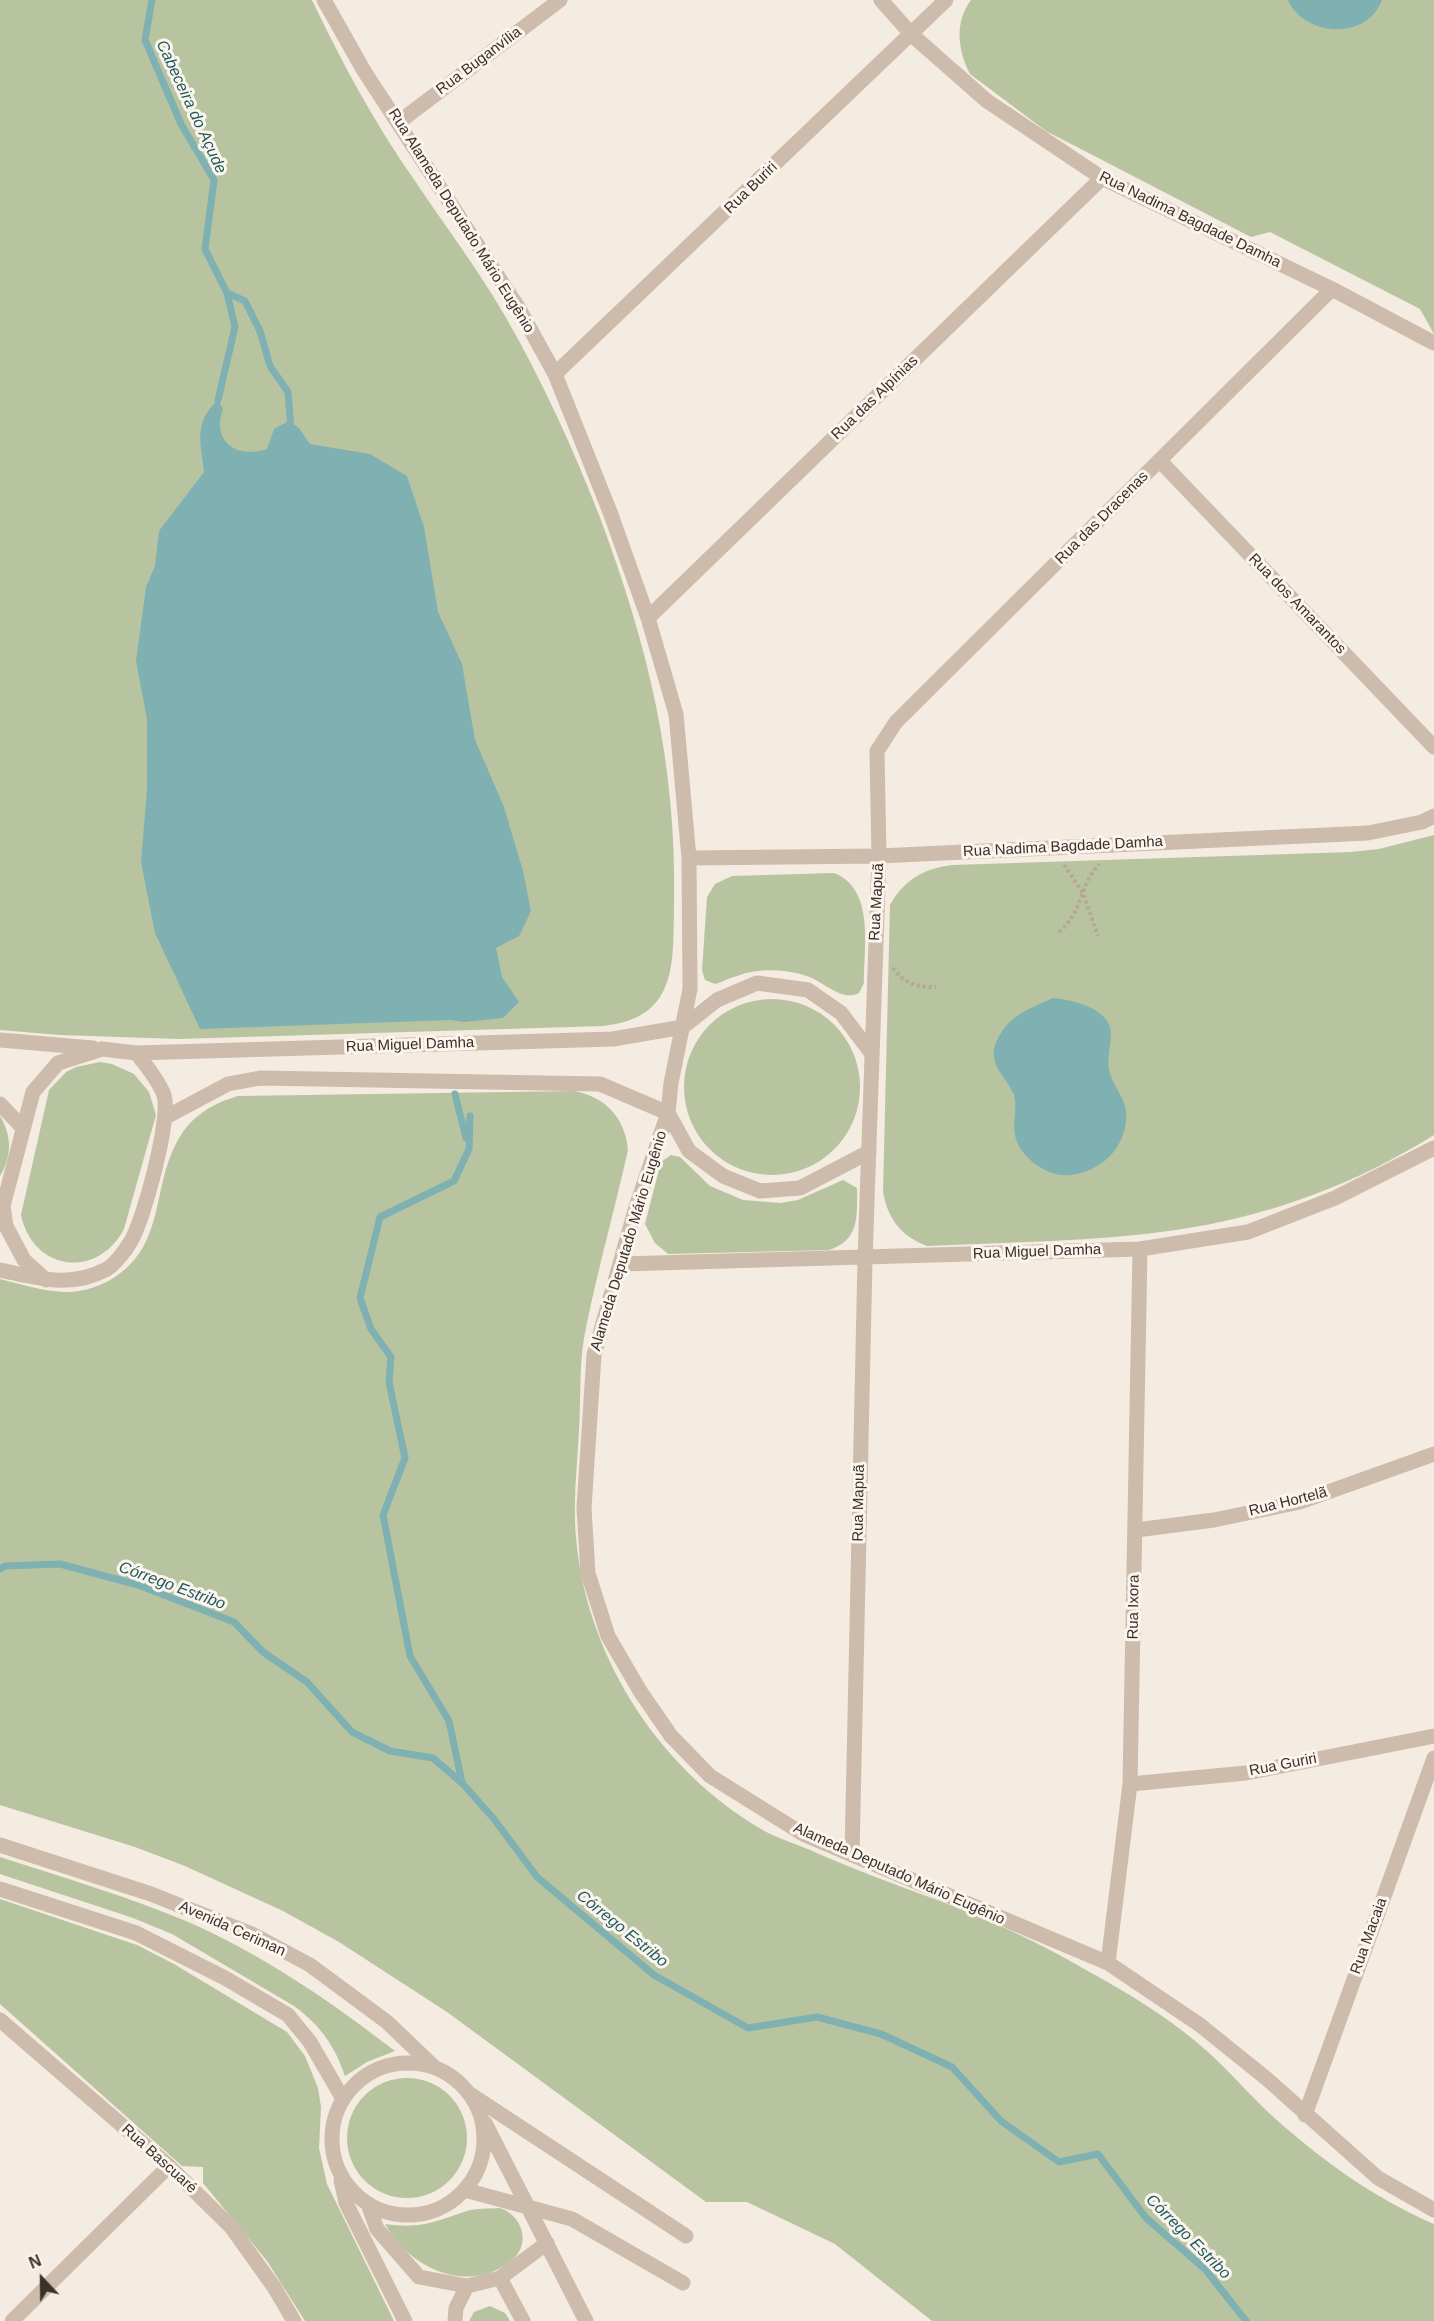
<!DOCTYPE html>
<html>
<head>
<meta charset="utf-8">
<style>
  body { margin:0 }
  #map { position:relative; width:1434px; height:2321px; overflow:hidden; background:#f4ebe1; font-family:Helvetica,sans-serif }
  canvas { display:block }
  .north { position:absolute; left:12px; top:2249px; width:60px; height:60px; -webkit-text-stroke:4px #fbf5ee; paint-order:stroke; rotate:338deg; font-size:16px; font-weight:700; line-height:24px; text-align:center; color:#3b302b }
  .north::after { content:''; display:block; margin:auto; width:21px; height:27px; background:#3b302b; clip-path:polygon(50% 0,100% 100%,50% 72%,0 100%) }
</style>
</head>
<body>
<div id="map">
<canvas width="1434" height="2321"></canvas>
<div class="north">N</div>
</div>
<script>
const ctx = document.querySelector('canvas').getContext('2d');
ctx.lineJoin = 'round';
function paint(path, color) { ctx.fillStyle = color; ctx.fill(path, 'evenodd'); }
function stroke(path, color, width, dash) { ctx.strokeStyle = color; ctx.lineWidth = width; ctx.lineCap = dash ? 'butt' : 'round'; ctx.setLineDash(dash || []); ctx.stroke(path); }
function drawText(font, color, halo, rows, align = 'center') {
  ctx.font = font + ' Helvetica,sans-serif'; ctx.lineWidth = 6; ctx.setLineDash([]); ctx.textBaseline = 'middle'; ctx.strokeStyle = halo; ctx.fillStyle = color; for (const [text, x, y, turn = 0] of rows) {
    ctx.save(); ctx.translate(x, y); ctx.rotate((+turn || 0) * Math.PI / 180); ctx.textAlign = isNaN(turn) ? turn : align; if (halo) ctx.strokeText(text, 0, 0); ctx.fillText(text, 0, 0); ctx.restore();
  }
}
paint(new Path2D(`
  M 0,0 L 312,0 C 342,63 375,124 415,181 C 445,226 478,269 505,316 C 542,380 572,446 599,515 C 648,645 677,764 674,904 C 673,964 678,1018 603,1026 L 179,1039 L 60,1035 L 0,1030 Z
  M 971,0 L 1434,0 L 1434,334 L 1420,309 L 1270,232 L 1251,237 L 1046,131 L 970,74 C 958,50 954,23 971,0 Z
  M 1434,835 L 1434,1135 C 1356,1184 1267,1217 1176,1230 C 1094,1242 1009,1242 927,1246 C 901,1236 888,1219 883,1192 L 890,905 C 904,880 924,868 953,865 L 1351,852 L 1379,849 Z
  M 834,873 C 875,889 864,947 864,983 L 859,993 C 842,1002 824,982 807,976 C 785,969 759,968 737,976 C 729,978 722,982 715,984 L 705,980 L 702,970 L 707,897 L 715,884 L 732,876 Z
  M684 1087a88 88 0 1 1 176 0a88 88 0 1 1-176 0Z
  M 100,1062 L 112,1064 L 134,1074 L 149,1092 L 156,1115 L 124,1229 C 97,1280 33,1271 21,1215 L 49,1090 L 66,1072 L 76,1067 Z
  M 574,1091 C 606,1097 625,1118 628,1150 C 614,1213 596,1275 584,1338 C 579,1368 581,1401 579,1431 C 577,1470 572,1508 577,1547 C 590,1662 661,1770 761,1829 C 776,1838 794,1843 810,1850 C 853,1869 896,1885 940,1901 C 990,1920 1040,1943 1086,1970 C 1128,1993 1173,2020 1208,2052 C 1229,2071 1248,2093 1268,2112 C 1317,2157 1373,2198 1434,2224 L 1434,2321 L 932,2321 L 835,2244 L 747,2202 L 706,2202 L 447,2012 L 339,1942 L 283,1911 L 185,1866 L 135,1847 L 0,1805 L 0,1279 C 20,1284 42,1291 63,1292 C 80,1293 100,1287 115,1277 C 166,1243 151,1188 178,1140 C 191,1116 213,1103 238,1096 Z
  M 0,1116 C 12,1136 12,1156 0,1176 Z
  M 671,1155 L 680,1157 L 710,1186 L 743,1200 L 780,1203 L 798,1200 L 843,1180 L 857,1188 C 857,1216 860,1240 829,1250 L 668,1254 L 655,1243 L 645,1224 L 661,1162 Z
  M 0,1857 C 62,1877 126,1896 186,1921 C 262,1954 330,2001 395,2051 L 367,2062 L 345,2076 C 335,2046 320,2025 294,2006 L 172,1934 L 133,1918 L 0,1874 Z
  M 0,1899 L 137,1945 L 174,1964 L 287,2032 L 305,2056 L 318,2088 L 321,2107 L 319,2148 L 327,2184 L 394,2321 L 305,2321 L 267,2261 L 203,2183 L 203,2167 L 182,2166 L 0,2004 Z
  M347 2138a60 60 0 1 1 120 0a60 60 0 1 1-120 0Z
  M 500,2208 C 521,2215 532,2242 513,2259 C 469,2297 409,2268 385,2224 C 422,2229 433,2222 467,2211 C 476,2208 489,2209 500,2208 Z
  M 490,2306 L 505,2313 L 510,2321 L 469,2321 L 474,2312 Z`), '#b8c4a0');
paint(new Path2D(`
  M 1288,0 L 1382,0 C 1367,41 1304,37 1288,0 Z
  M 218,400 L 223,409 C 211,442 237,459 267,449 L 274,429 L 289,421 L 299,428 L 310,444 L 370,454 L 407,476 L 424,527 L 438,612 L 462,664 L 475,740 L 504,807 L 523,871 L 531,911 L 519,936 L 496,948 L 502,977 L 519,1002 L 503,1018 L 464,1022 L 451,1020 L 200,1029 L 155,933 L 141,862 L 147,789 L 147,719 L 136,661 L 146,587 L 155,566 L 159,531 L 204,472 C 201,442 193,423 218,400 Z
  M 1053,998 C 1072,1000 1110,1008 1111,1033 C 1111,1045 1106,1061 1110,1073 C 1113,1086 1125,1098 1126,1111 C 1129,1145 1102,1172 1070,1175 C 1048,1178 1019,1157 1015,1135 C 1012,1123 1018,1107 1014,1095 C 1005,1073 982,1062 1001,1033 C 1012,1014 1034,1007 1053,998 Z`), '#7fb0b2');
stroke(new Path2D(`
  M 152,0 L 145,40 L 181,124 L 214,180 L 205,249 L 227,293 L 235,327 L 218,400
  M 227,293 L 245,301 L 260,331 L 270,366 L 288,392 L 291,429
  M 455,1094 L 466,1138
  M 0,1569 L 5,1566 L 60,1564 L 138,1585 L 234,1622 L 263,1652 L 307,1682 L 352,1732 L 390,1751 L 433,1758 L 462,1783 L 494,1819 L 537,1877 L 654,1975 L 748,2028 L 817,2017 L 881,2034 L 952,2067 L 1001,2121 L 1059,2162 L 1098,2154 L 1146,2218 L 1205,2269 L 1246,2321
  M 462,1782 L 449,1721 L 410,1656 L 383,1515 L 405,1458 L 389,1382 L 391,1357 L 371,1329 L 360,1298 L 380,1217 L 454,1181 L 469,1149 L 470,1116`), '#7fb0b2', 7);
stroke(new Path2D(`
  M 1064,865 L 1083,893 L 1098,936
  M 1059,932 C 1083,912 1079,886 1099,864
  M 893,968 C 904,983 918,988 936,987`), '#b9a596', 4, [3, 3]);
stroke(new Path2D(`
  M 324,0 L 364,71 L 518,307 L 555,374 L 610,512 L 648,618 L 676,714 L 689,858 L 690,989 L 671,1083 L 668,1113 L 689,1151 L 723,1176 L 760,1191 L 800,1188 L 869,1152
  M 881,0 L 912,35 L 987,101 L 1102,178 L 1332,289 L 1434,343
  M 399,122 L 560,0
  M 555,374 L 946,0
  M 1160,461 L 1434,747
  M 648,618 L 1102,178
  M 689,858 L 879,856 L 1368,833 L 1422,822 L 1434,816
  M 0,1040 L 93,1048
  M 136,1053 L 613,1039 L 683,1027 L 717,1000 L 757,983 L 808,990 L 841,1013 L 872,1054
  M 0,1104 L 22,1127
  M 668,1113 L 636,1207 L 594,1355 L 584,1508 L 588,1573 L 608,1636 L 640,1691 L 671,1736 L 710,1776 L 803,1834 L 1108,1963 L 1200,2025 L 1267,2079 L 1378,2178 L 1434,2210
  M 166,1117 L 228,1084 L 260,1078 L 600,1084 L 668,1113
  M 622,1264 L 1140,1249 L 1248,1232 L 1335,1198 L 1434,1148
  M 0,1270 C 39,1278 69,1289 107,1269 C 115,1264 126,1250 131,1241 C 144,1219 171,1119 164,1095 C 158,1080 147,1066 136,1053 L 102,1049 L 58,1063 L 33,1092 L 3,1206 L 6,1226 L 24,1260 L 46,1280
  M 1136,1530 L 1214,1520 L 1300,1502 L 1434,1454
  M 1130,1784 L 1246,1773 L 1434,1736
  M 0,1845 L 151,1894 L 254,1935 L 310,1965 L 387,2022 L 434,2067
  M 852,1854 L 865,1259 L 879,856 L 877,751 L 896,722 L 1332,289
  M 0,1889 L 136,1933 L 225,1978 L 288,2015 L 310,2042 L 343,2099
  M 1108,1963 L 1130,1784 L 1140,1249
  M 0,2020 L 169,2166 L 231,2227 L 274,2287 L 294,2321
  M332 2139a76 76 0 1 1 152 0a76 76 0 1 1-152 0Z
  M 470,2094 L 686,2236
  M 1305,2115 L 1434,1758
  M 485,2123 L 586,2321
  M 341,2180 L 346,2203 L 405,2321
  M 465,2190 L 572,2219 L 683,2283
  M 368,2204 L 377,2229 L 419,2277 L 467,2286 L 500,2278 L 547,2243
  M 500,2278 L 523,2321
  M 12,2321 L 169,2166
  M 455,2321 L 456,2308 L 467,2286`), '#cdbbac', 15);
drawText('15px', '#3b302b', '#fbf5ee', [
  ["Rua Buganvília",479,61,-37],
  ["Rua Buriri",751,188,-44],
  ["Rua Nadima Bagdade Damha",1190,220,26],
  ["Rua Alameda Deputado Mário Eugênio",461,221,58],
  ["Rua das Alpínias",875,398,-44],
  ["Rua das Dracenas",1102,518,-45],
  ["Rua dos Amarantos",1297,604,46],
  ["Rua Nadima Bagdade Damha",1063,847,-3],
  ["Rua Mapuã",877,902,-87],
  ["Rua Miguel Damha",410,1045,-2],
  ["Alameda Deputado Mário Eugênio",629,1241,-73],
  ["Rua Miguel Damha",1037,1252,-2],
  ["Rua Hortelã",1288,1502,-14],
  ["Rua Mapuã",859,1503,-89],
  ["Rua Ixora",1134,1607,-89],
  ["Rua Guriri",1283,1765,-11],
  ["Alameda Deputado Mário Eugênio",899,1874,24],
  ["Avenida Ceriman",232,1929,24],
  ["Rua Macaia",1369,1936,-70],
  ["Rua Bascuaré",159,2159,42]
]);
drawText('italic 16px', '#1f5a5e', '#fbf5ee', [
  ["Cabeceira do Açude",191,107,65],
  ["Córrego Estribo",172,1586,20],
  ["Córrego Estribo",622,1929,39],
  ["Córrego Estribo",1188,2237,45]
]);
</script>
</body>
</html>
